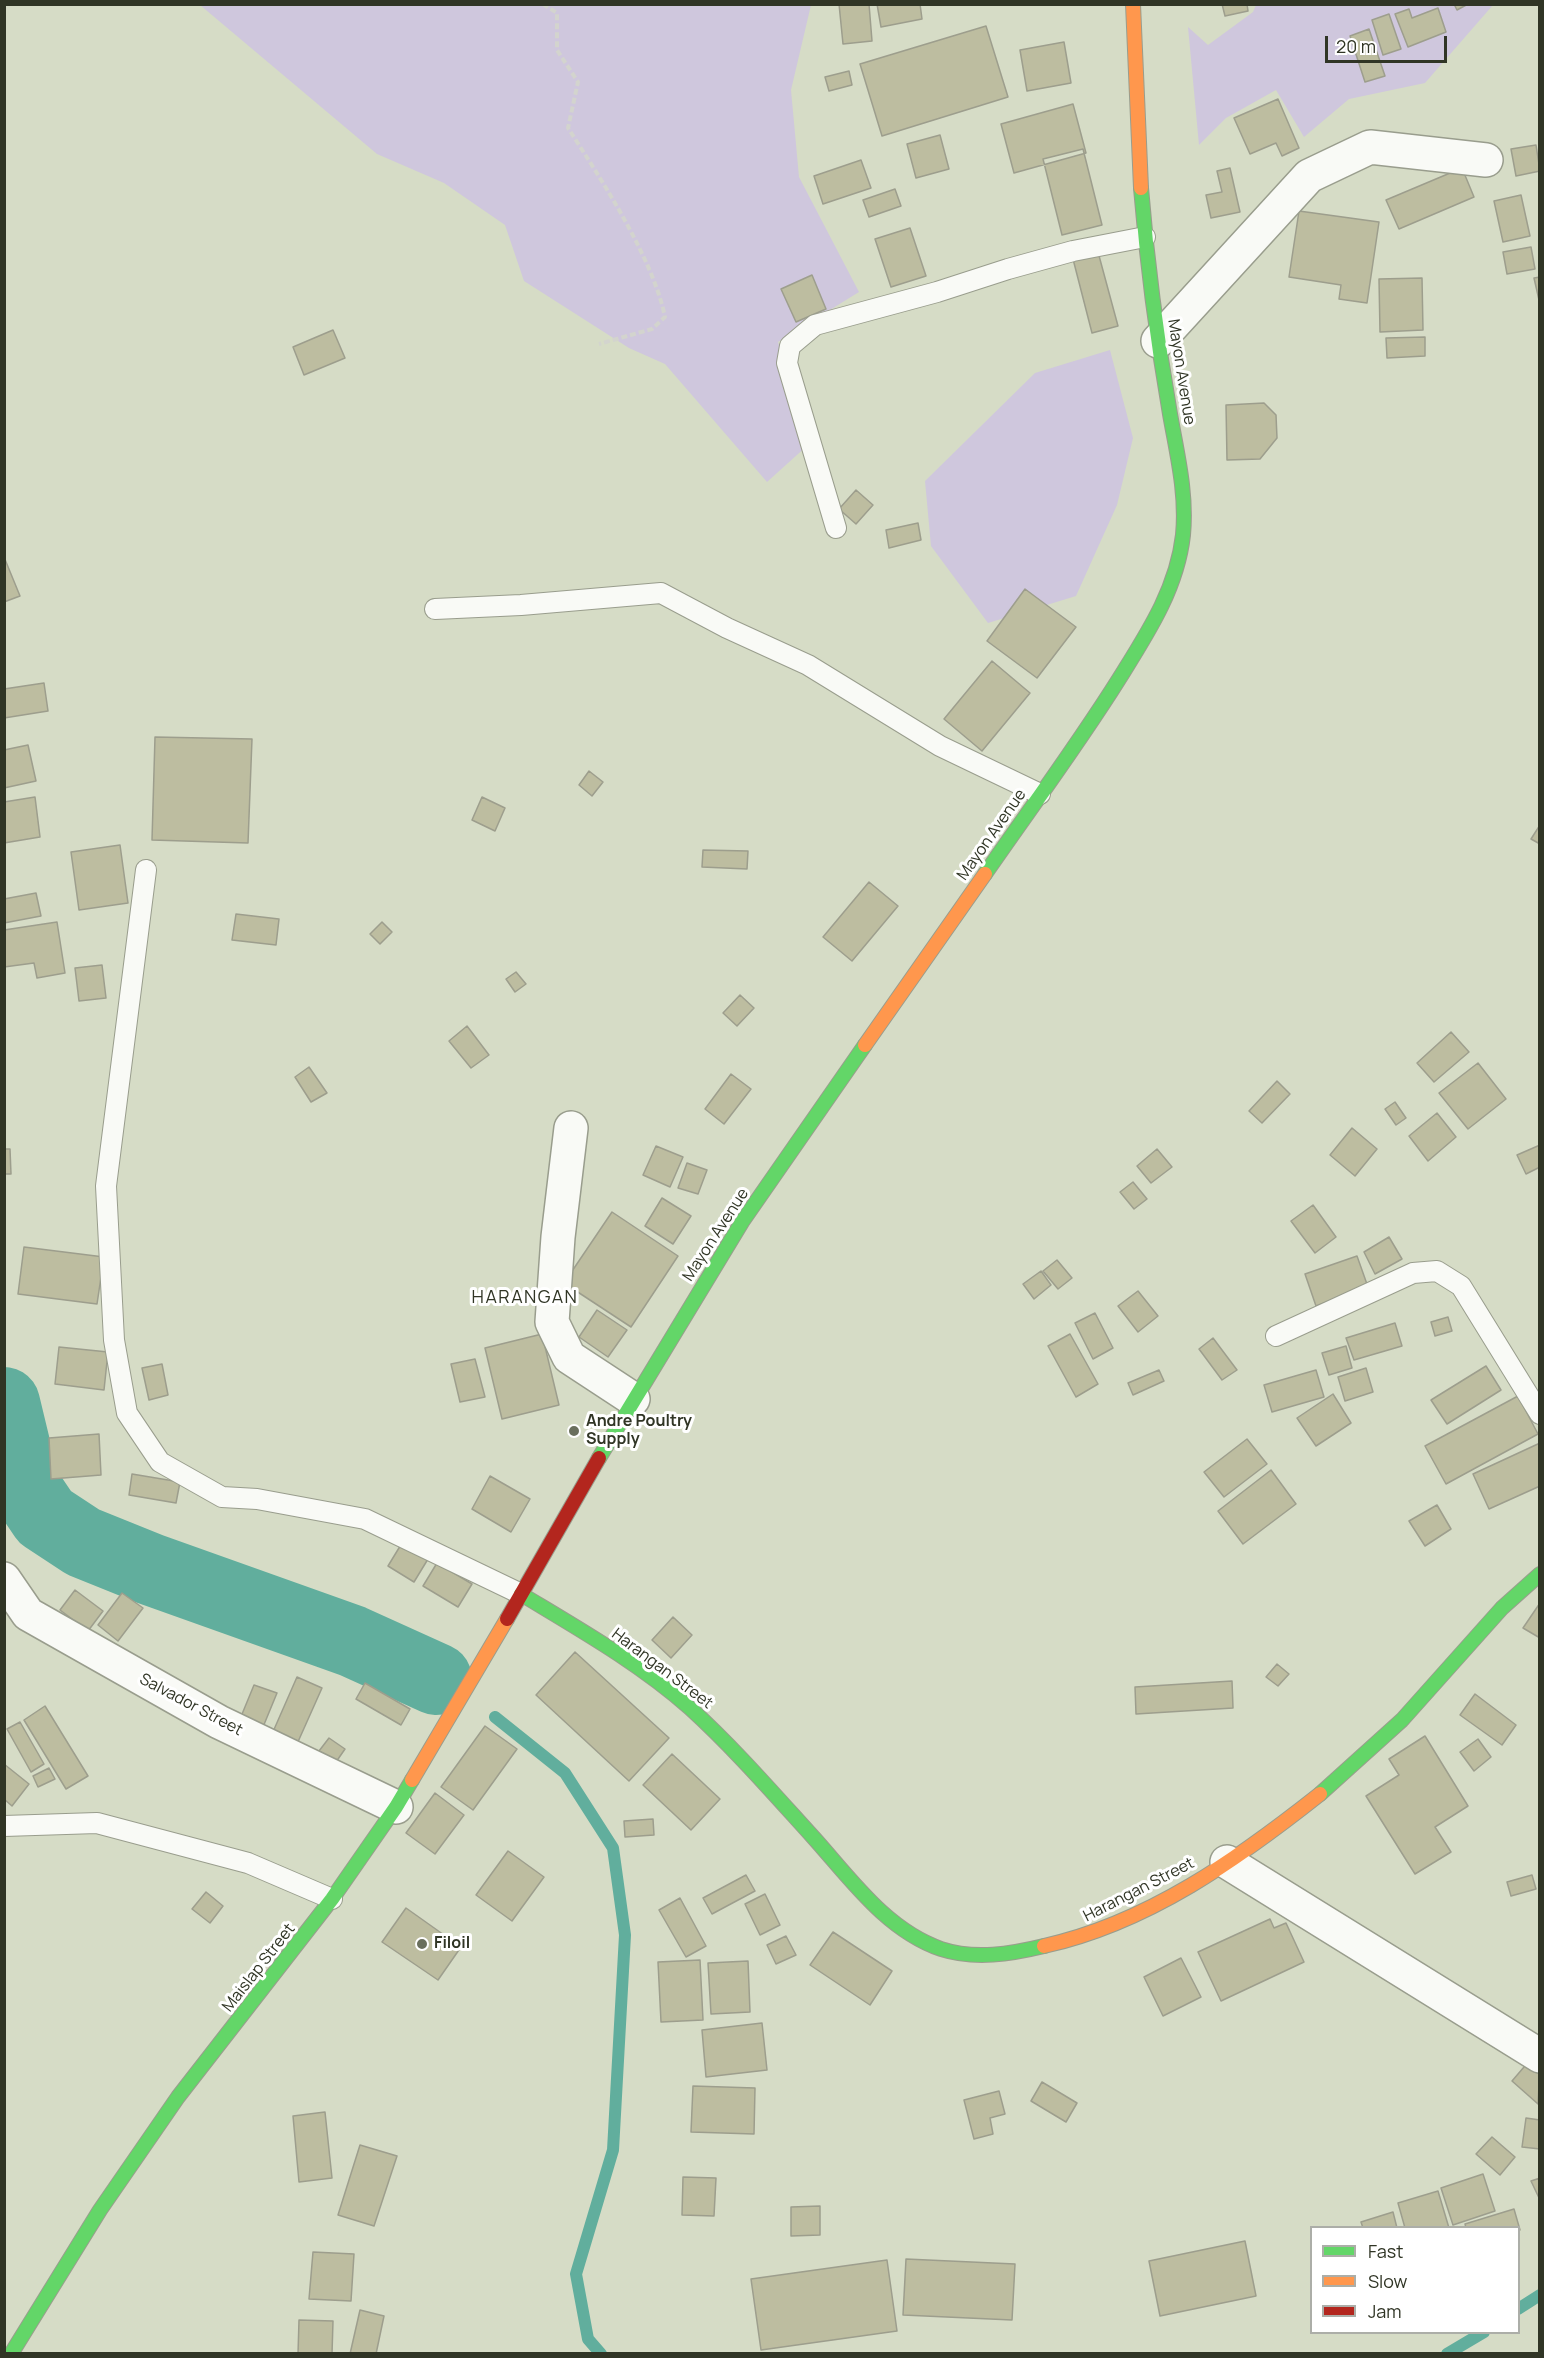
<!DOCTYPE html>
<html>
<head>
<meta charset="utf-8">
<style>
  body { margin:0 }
  #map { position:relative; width:1544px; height:2358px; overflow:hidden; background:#d6dcc6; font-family:Manrope,sans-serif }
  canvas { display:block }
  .frame { position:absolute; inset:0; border:6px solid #303525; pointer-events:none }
  .legend { position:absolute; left:1310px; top:2226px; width:210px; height:108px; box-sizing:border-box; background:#fff; border:2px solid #acaea8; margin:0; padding:8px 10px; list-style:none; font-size:18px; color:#303525 }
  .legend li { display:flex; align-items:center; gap:12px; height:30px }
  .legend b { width:30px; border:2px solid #acaea8 }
  .scale { position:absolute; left:1325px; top:36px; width:122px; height:27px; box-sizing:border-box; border:3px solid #303525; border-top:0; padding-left:8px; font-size:18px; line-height:21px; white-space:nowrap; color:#303525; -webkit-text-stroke:4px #fff; paint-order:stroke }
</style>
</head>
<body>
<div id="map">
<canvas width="1544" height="2358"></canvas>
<div class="frame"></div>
<ul class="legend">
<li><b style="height:8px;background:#63d668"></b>Fast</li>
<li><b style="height:8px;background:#ff974d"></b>Slow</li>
<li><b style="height:8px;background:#b3261e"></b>Jam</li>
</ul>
<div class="scale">20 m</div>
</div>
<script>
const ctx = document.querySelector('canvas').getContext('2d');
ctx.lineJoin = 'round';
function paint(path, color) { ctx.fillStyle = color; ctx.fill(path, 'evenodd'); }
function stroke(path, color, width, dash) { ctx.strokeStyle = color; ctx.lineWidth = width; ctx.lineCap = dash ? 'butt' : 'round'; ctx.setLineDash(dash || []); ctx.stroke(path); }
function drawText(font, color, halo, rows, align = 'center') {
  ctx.font = font + ' Manrope,sans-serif'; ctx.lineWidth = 6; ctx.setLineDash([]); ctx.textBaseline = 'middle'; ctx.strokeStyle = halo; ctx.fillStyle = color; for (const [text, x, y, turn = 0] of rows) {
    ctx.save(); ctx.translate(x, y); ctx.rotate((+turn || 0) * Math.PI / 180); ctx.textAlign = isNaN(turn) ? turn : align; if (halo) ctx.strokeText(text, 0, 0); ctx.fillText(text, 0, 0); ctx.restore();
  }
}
paint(new Path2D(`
  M 200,5 L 811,5 L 791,90 L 799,177 L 859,292 L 778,342 L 808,445 L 767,482 L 665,364 L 629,348 L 524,281 L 505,225 L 444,183 L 377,154 Z
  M 1256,5 L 1493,5 L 1425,83 L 1349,99 L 1304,137 L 1276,90 L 1226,118 L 1199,145 L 1188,27 L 1208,45 L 1253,12 Z
  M 1110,350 L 1133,438 L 1117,505 L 1076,596 L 988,623 L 931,546 L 925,481 L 1035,373 Z`), '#cfc7dd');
stroke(new Path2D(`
  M 495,1717 L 565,1773 L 613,1848 L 625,1935 L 613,2150 L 576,2274 L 588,2339 L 601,2354
  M 1518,2309 L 1540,2295
  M 1447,2354 L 1484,2332`), '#61ae9d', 12);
stroke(new Path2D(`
  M 4,1403 L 24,1486 L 45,1517 L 83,1542 L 150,1569 L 352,1641 L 436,1679`), '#61ae9d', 72);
const building = new Path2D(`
  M 839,4 L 869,4 L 872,41 L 843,44 Z
  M 877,4 L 920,4 L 922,19 L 881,27 Z
  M 1222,4 L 1247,4 L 1248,11 L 1225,16 Z
  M 1454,4 L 1468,4 L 1457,10 Z
  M 1438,8 L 1446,32 L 1408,47 L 1395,14 L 1409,9 L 1412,18 Z
  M 1389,14 L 1401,49 L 1383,55 L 1372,20 Z
  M 986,26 L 1008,97 L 882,136 L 860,64 Z
  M 1369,29 L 1385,76 L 1365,82 L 1350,36 Z
  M 1064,42 L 1071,83 L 1027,91 L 1020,50 Z
  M 849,71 L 852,85 L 829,91 L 825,77 Z
  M 1278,99 L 1299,148 L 1282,156 L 1276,143 L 1250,154 L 1234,118 Z
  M 1073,104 L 1086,153 L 1014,173 L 1001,124 Z
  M 940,135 L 949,169 L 916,178 L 907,144 Z
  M 1536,145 L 1540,171 L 1516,176 L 1511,149 Z
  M 1083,149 L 1102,225 L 1062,235 L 1043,159 Z
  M 861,160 L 871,188 L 823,204 L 814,176 Z
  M 1230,168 L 1240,212 L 1211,218 L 1206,195 L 1222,192 L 1217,171 Z
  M 1462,168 L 1474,197 L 1399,229 L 1386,200 Z
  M 895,189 L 901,206 L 869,217 L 863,200 Z
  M 1521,195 L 1530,236 L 1503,242 L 1494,201 Z
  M 1299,211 L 1379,222 L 1367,303 L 1339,299 L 1341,285 L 1289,277 Z
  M 910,228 L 926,276 L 891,287 L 875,239 Z
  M 1531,247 L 1535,269 L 1507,274 L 1503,252 Z
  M 1098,252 L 1118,326 L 1092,333 L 1073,259 Z
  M 812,275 L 826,309 L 796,322 L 781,289 Z
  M 1540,277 L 1540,300 L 1539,300 L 1534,278 Z
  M 1422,278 L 1423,330 L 1380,332 L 1379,279 Z
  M 333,330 L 345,358 L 304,375 L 293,347 Z
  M 1425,337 L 1425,356 L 1387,358 L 1386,338 Z
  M 1264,403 L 1276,415 L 1277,438 L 1260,459 L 1227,460 L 1226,405 Z
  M 856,490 L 873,505 L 856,524 L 839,509 Z
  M 918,523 L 921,540 L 889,548 L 886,530 Z
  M 4,557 L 20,596 L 4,602 Z
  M 1025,589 L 1076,627 L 1037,678 L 987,641 Z
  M 992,661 L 1030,693 L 982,751 L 944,719 Z
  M 44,683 L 48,711 L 4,718 L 4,689 Z
  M 155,737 L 252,739 L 248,843 L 152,840 Z
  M 28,745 L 36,781 L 4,788 L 4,750 Z
  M 589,771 L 603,782 L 592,796 L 579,785 Z
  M 35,797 L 40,837 L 4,843 L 4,802 Z
  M 482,797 L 505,808 L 495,831 L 472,820 Z
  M 1540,825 L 1540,844 L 1531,839 Z
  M 120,845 L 128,903 L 79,910 L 71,852 Z
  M 703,850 L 748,851 L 747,869 L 702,867 Z
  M 869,882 L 898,906 L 852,961 L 823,937 Z
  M 36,893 L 41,916 L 4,923 L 4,899 Z
  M 236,914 L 279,919 L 276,945 L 232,940 Z
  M 57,922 L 65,973 L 37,978 L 34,963 L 4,967 L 4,930 Z
  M 382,922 L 392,932 L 380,944 L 370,934 Z
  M 102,965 L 106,998 L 79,1001 L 75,968 Z
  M 516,972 L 526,984 L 515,992 L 506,979 Z
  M 740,995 L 754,1008 L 737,1026 L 723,1013 Z
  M 467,1026 L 489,1055 L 471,1068 L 449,1041 Z
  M 1451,1032 L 1469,1052 L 1434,1082 L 1417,1063 Z
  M 1478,1063 L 1506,1099 L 1468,1129 L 1439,1093 Z
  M 309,1067 L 327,1093 L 311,1102 L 295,1077 Z
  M 731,1074 L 751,1089 L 724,1124 L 705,1109 Z
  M 1277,1081 L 1290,1094 L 1262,1123 L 1249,1111 Z
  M 1395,1102 L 1406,1118 L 1396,1125 L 1385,1109 Z
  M 1437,1113 L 1456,1137 L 1428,1161 L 1409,1136 Z
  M 1352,1128 L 1377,1149 L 1355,1176 L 1330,1155 Z
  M 1540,1145 L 1540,1167 L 1526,1174 L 1517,1155 Z
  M 656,1146 L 683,1157 L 670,1187 L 643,1175 Z
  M 4,1149 L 10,1149 L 11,1174 L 4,1174 Z
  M 1157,1149 L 1172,1167 L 1151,1183 L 1137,1166 Z
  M 687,1163 L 707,1170 L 698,1194 L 678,1188 Z
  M 1133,1182 L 1147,1199 L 1134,1209 L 1120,1192 Z
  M 662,1198 L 691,1216 L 673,1244 L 645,1226 Z
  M 1313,1205 L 1336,1237 L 1315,1253 L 1291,1221 Z
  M 612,1212 L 678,1256 L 631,1327 L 564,1283 Z
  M 1389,1237 L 1402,1259 L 1375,1274 L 1364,1252 Z
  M 24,1247 L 104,1257 L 97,1304 L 18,1294 Z
  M 1357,1256 L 1368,1287 L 1316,1306 L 1305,1274 Z
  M 1057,1260 L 1072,1278 L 1058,1289 L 1043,1271 Z
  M 1041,1271 L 1051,1285 L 1034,1299 L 1023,1284 Z
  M 1138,1291 L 1158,1316 L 1138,1332 L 1118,1306 Z
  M 597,1310 L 627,1330 L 608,1357 L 579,1337 Z
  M 1095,1313 L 1113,1348 L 1093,1359 L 1075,1323 Z
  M 1448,1317 L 1452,1331 L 1435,1336 L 1431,1322 Z
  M 1395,1323 L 1402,1346 L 1354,1360 L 1346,1338 Z
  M 542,1334 L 559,1405 L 502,1419 L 485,1348 Z
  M 1070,1334 L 1098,1384 L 1076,1397 L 1048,1346 Z
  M 1213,1338 L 1237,1370 L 1222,1380 L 1199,1349 Z
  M 1346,1346 L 1352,1368 L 1329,1375 L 1322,1353 Z
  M 59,1347 L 108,1352 L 104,1390 L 55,1384 Z
  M 475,1359 L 485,1397 L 460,1402 L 451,1364 Z
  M 162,1364 L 168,1395 L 149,1400 L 142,1368 Z
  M 1486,1366 L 1501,1390 L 1447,1424 L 1431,1400 Z
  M 1366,1368 L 1373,1392 L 1345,1401 L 1338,1377 Z
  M 1159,1370 L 1164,1381 L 1133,1395 L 1128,1383 Z
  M 1316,1370 L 1324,1397 L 1272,1412 L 1264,1385 Z
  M 1333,1394 L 1351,1423 L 1316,1446 L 1297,1418 Z
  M 1518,1396 L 1538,1434 L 1446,1484 L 1425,1446 Z
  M 99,1434 L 101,1475 L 51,1479 L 49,1438 Z
  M 1247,1439 L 1267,1464 L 1224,1497 L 1204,1472 Z
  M 1540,1443 L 1540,1486 L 1489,1509 L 1473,1474 Z
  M 1271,1470 L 1296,1504 L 1243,1544 L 1218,1511 Z
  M 132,1474 L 180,1482 L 176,1503 L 129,1495 Z
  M 490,1476 L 530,1499 L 511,1532 L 472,1509 Z
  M 1437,1505 L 1451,1529 L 1425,1546 L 1409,1521 Z
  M 402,1543 L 428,1559 L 414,1582 L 388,1566 Z
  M 437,1563 L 472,1584 L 458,1607 L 423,1586 Z
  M 75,1590 L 103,1611 L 88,1631 L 60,1610 Z
  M 122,1593 L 143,1608 L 118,1641 L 98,1625 Z
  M 1540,1603 L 1540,1638 L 1523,1628 Z
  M 673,1617 L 692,1635 L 671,1658 L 652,1640 Z
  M 575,1652 L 669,1738 L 629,1781 L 536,1695 Z
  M 1277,1664 L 1289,1674 L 1278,1686 L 1266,1677 Z
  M 297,1677 L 322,1688 L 297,1744 L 272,1734 Z
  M 1232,1681 L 1233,1708 L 1136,1714 L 1135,1687 Z
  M 365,1683 L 410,1709 L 401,1725 L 356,1699 Z
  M 254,1685 L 277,1693 L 263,1727 L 240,1719 Z
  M 1475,1694 L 1516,1725 L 1502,1745 L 1460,1715 Z
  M 45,1706 L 88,1776 L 66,1789 L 24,1720 Z
  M 20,1722 L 44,1764 L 31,1772 L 7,1729 Z
  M 485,1726 L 517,1749 L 473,1810 L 441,1787 Z
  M 1425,1736 L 1468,1806 L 1435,1827 L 1451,1852 L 1415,1874 L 1366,1796 L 1399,1775 L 1389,1759 Z
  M 329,1738 L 345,1749 L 336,1762 L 319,1751 Z
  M 1478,1739 L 1491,1757 L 1474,1771 L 1460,1752 Z
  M 672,1754 L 720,1799 L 691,1830 L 643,1785 Z
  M 4,1764 L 29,1784 L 12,1806 L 4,1799 Z
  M 49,1768 L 55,1779 L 38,1787 L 33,1776 Z
  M 435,1793 L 464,1815 L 435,1854 L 406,1833 Z
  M 653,1819 L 654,1835 L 625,1837 L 624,1821 Z
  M 508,1851 L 544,1877 L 512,1921 L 476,1895 Z
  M 746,1875 L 755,1891 L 712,1914 L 703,1898 Z
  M 1532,1875 L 1536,1889 L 1511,1896 L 1507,1882 Z
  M 206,1892 L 223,1906 L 210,1923 L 192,1909 Z
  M 765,1894 L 780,1925 L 760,1935 L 745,1904 Z
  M 680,1898 L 706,1946 L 686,1957 L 659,1910 Z
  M 406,1908 L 461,1947 L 438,1980 L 382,1942 Z
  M 1270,1919 L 1274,1928 L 1286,1923 L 1304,1962 L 1221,2001 L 1198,1952 Z
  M 833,1932 L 892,1971 L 870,2005 L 810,1965 Z
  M 786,1936 L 796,1955 L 776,1964 L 767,1945 Z
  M 1181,1958 L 1201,1997 L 1163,2016 L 1144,1977 Z
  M 700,1960 L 703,2020 L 661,2022 L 658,1962 Z
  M 748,1961 L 750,2012 L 711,2014 L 708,1963 Z
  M 762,2023 L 767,2070 L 706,2077 L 702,2030 Z
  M 1530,2060 L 1540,2068 L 1538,2104 L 1512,2081 Z
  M 1042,2082 L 1077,2103 L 1066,2122 L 1031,2101 Z
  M 693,2086 L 755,2088 L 754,2134 L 691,2132 Z
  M 999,2091 L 1005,2114 L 990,2118 L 993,2134 L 974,2139 L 964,2100 Z
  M 325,2112 L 332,2178 L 299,2182 L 293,2116 Z
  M 1526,2118 L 1540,2120 L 1540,2149 L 1522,2147 Z
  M 1492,2137 L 1515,2157 L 1500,2175 L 1476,2154 Z
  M 360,2145 L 397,2156 L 374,2226 L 338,2215 Z
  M 1483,2174 L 1495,2211 L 1453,2225 L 1441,2188 Z
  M 683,2177 L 716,2178 L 714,2216 L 682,2215 Z
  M 1540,2178 L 1540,2200 L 1531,2181 Z
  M 1438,2191 L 1449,2228 L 1405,2228 L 1398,2203 Z
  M 820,2206 L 820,2235 L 791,2236 L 791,2207 Z
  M 1514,2209 L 1520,2230 L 1518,2230 L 1518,2228 L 1466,2228 L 1465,2224 Z
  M 1393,2212 L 1397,2228 L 1363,2228 L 1361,2222 Z
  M 1245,2241 L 1256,2296 L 1160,2316 L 1149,2261 Z
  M 313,2252 L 354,2254 L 351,2301 L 309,2299 Z
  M 906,2259 L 1015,2264 L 1012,2320 L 903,2315 Z
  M 887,2260 L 897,2331 L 761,2350 L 751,2279 Z
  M 360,2310 L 384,2316 L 376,2354 L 350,2354 Z
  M 299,2320 L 333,2321 L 332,2354 L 298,2354 Z`);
paint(building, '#bdbda0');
stroke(building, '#9d9e8d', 1.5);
const lane = new Path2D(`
  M 836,528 L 787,363 L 790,346 L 815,325 L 937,292 L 1008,269 L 1073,251 L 1145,237
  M 435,609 L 521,605 L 661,593 L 727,628 L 808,665 L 940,746 L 1040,794
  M 146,870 L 106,1186 L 114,1340 L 127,1413 L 160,1462 L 222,1497 L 257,1499 L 365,1519 L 521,1594
  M 1276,1336 L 1413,1273 L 1437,1271 L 1461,1286 L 1540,1414
  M 4,1826 L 97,1823 L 248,1863 L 332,1899`);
const street = new Path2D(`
  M 1158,341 L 1309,176 L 1370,147 L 1486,160
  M 571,1128 L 558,1237 L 552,1322 L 569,1357 L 633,1399
  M 4,1579 L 28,1614 L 219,1722 L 396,1807
  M 1227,1862 L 1540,2056`);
const fast = new Path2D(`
  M 985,874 C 1030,809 1077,746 1119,679 C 1147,634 1177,589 1183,535 C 1187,493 1177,454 1170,414 C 1157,339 1147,263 1141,188
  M 599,1458 L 742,1222 L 865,1045
  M 521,1594 C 579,1629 639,1663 690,1708 C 734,1748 773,1793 813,1837 C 850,1878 886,1930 941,1949 C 975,1960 1011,1954 1044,1946
  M 1320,1794 L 1402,1720 L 1502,1608 L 1540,1574
  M 11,2354 L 100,2210 L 178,2097 L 332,1899 L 396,1807 L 412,1780`);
const slow = new Path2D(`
  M 1133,4 L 1141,188
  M 865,1045 L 985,874
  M 412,1780 L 507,1619
  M 1044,1946 C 1148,1923 1238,1859 1320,1794`);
const jam = new Path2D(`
  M 507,1619 L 599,1458`);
stroke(lane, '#999d8d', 22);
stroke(street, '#999d8d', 36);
stroke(fast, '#999d8d', 16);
stroke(slow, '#999d8d', 16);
stroke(jam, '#999d8d', 16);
stroke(new Path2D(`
  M 543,4 L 557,13 L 557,50 L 578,82 L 568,128 C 601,179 653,258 665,317 L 652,329 L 599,344`), '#d3d4ce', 4, [6, 3]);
stroke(lane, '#f9faf6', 20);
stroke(street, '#f9faf6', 33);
stroke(fast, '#63d668', 14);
stroke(slow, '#ff974d', 14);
stroke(jam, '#b3261e', 14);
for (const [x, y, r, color] of [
  [574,1431,6,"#6a6f5d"],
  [422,1944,6,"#6a6f5d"]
]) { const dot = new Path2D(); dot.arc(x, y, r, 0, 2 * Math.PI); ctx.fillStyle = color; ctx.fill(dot); stroke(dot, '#fff', 2); }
drawText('16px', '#303525', '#fff', [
  ["Mayon Avenue",1181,372,81],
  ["Mayon Avenue",992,835,-55],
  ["Mayon Avenue",716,1235,-57],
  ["Harangan Street",662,1669,37],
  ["Salvador Street",191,1705,28],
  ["Harangan Street",1139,1890,-27],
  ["Maislap Street",259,1968,-52]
]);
drawText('bold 16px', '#303525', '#fff', [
  ["Andre Poultry",586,1422],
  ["Supply",586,1440],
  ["Filoil",434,1944]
], 'left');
ctx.letterSpacing = '1.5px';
drawText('18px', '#303525', '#fff', [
  ["HARANGAN",525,1298]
]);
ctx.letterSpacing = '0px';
</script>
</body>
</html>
